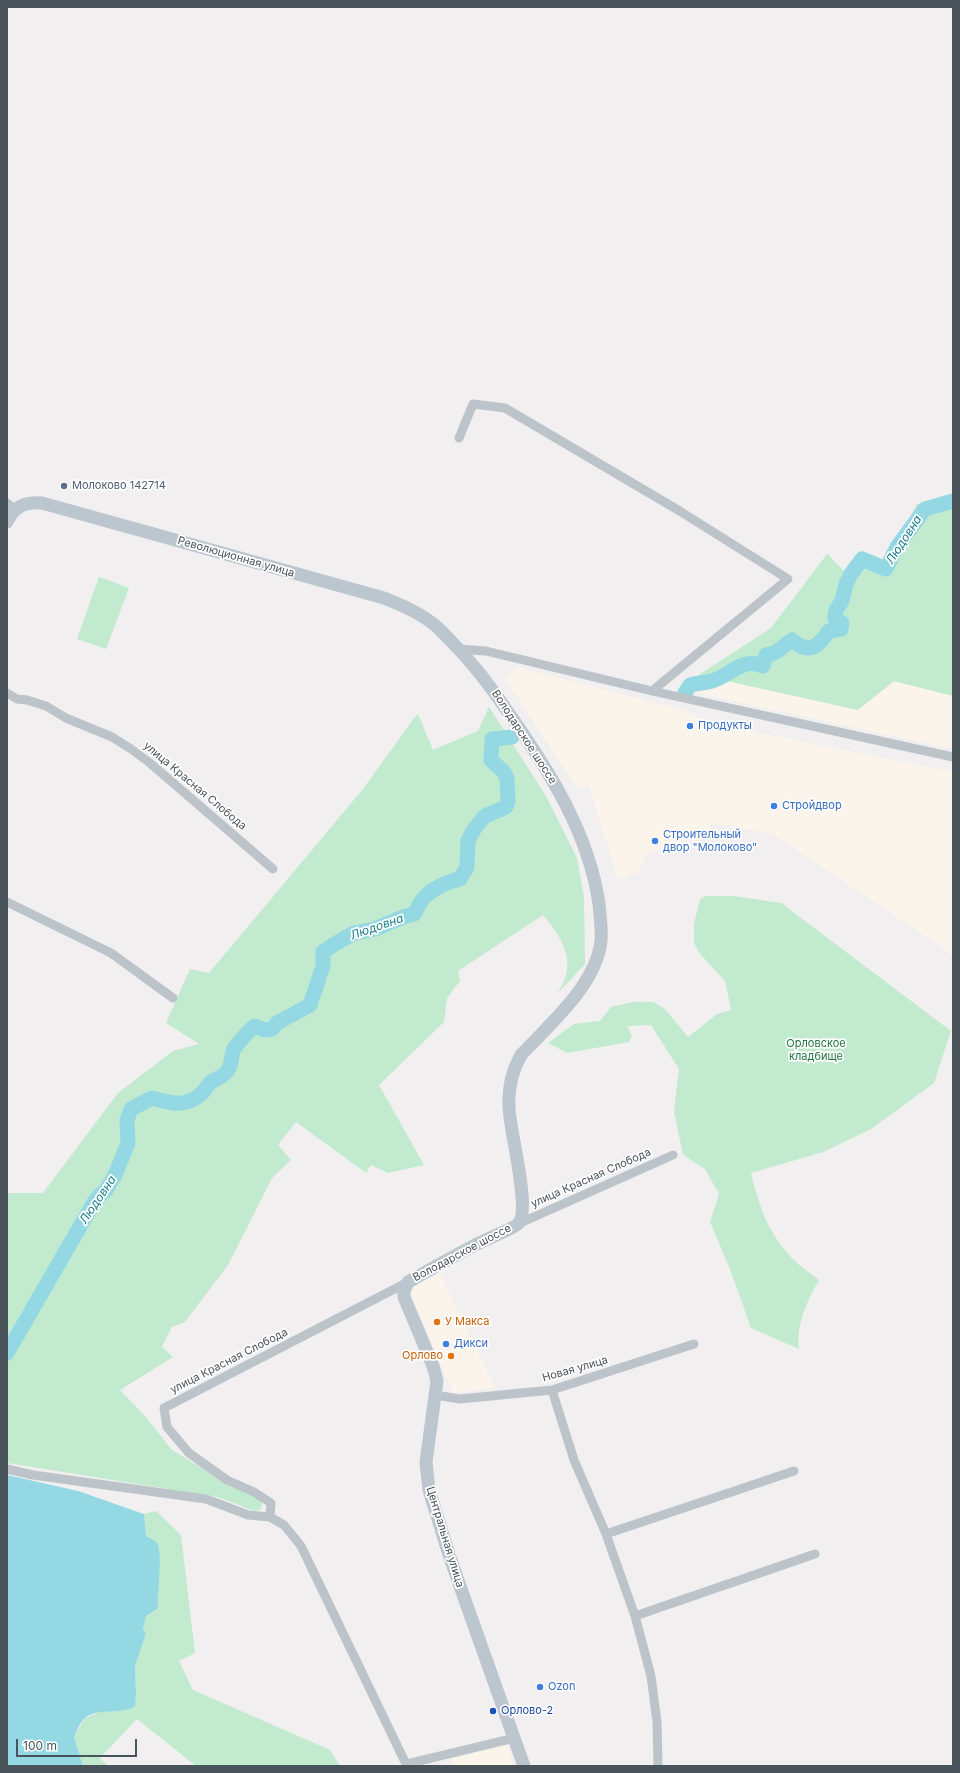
<!DOCTYPE html>
<html>
<head>
<meta charset="utf-8">
<style>
  body { margin:0 }
  #map { position:relative; width:960px; height:1773px; overflow:hidden; background:#f1efef; font-family:Inter,sans-serif }
  canvas { display:block }
  .frame { position:absolute; inset:0; border:8px solid #49535a; pointer-events:none }
  .scale { position:absolute; left:16px; top:1739px; width:121px; height:18px; box-sizing:border-box; border:2px solid #49535a; border-top:0; padding-left:5px; font-size:12px; line-height:14px; white-space:nowrap; color:#49535a; -webkit-text-stroke:3px #fff; paint-order:stroke }
</style>
</head>
<body>
<div id="map">
<canvas width="960" height="1773"></canvas>
<div class="frame"></div>
<div class="scale">100 m</div>
</div>
<script>
const ctx = document.querySelector('canvas').getContext('2d');
ctx.lineJoin = 'round';
function paint(path, color) { ctx.fillStyle = color; ctx.fill(path, 'evenodd'); }
function stroke(path, color, width, dash) { ctx.strokeStyle = color; ctx.lineWidth = width; ctx.lineCap = dash ? 'butt' : 'round'; ctx.setLineDash(dash || []); ctx.stroke(path); }
function drawText(font, color, halo, rows, align = 'center') {
  ctx.font = font + ' Inter,sans-serif'; ctx.lineWidth = 3.5; ctx.setLineDash([]); ctx.textBaseline = 'middle'; ctx.strokeStyle = halo; ctx.fillStyle = color; for (const [text, x, y, turn = 0] of rows) {
    ctx.save(); ctx.translate(x, y); ctx.rotate((+turn || 0) * Math.PI / 180); ctx.textAlign = isNaN(turn) ? turn : align; if (halo) ctx.strokeText(text, 0, 0); ctx.fillText(text, 0, 0); ctx.restore();
  }
}
paint(new Path2D(`
  M 517,667 L 685,711 L 712,723 L 953,772 L 953,957 L 947,951 L 772,834 L 712,823 L 706,835 L 647,854 L 639,872 L 618,879 L 589,786 L 578,789 L 505,678 Z
  M 722,680 L 858,710 L 894,681 L 953,696 L 953,749 L 692,692 L 693,686 Z
  M 440,1273 L 495,1388 L 453,1393 L 409,1289 Z
  M 507,1745 L 514,1766 L 453,1766 L 450,1759 Z`), '#faf4ea');
paint(new Path2D(`
  M 953,496 L 953,696 L 894,681 L 858,710 L 722,680 L 677,689 L 771,628 L 827,554 L 844,571 L 861,554 L 885,566 L 917,504 Z
  M 99,577 L 129,588 L 106,649 L 77,639 Z
  M 489,707 L 546,796 L 577,858 L 584,897 L 585,964 L 557,994 C 578,964 564,940 543,915 L 458,971 L 460,981 L 447,998 L 444,1022 L 379,1085 L 424,1165 L 388,1173 L 371,1165 L 366,1173 L 296,1122 L 278,1145 L 291,1160 L 272,1178 L 228,1265 L 185,1322 L 172,1327 L 162,1347 L 173,1357 L 120,1390 L 145,1416 L 171,1449 L 229,1485 L 260,1499 L 262,1504 L 260,1510 L 254,1511 L 218,1497 L 7,1463 L 7,1193 L 43,1193 L 118,1093 L 173,1051 L 199,1044 L 166,1023 L 190,969 L 209,973 L 363,789 L 415,717 L 418,714 L 433,750 L 478,731 Z
  M 706,896 L 734,896 L 781,903 L 951,1031 L 934,1083 L 871,1129 L 823,1152 L 751,1173 C 759,1205 767,1231 790,1256 C 798,1265 809,1272 819,1280 C 807,1301 796,1324 799,1349 L 751,1328 L 730,1269 L 710,1222 L 719,1194 L 705,1169 L 683,1155 L 674,1111 L 679,1069 L 651,1025 L 627,1026 L 632,1036 L 629,1042 L 567,1053 L 548,1043 L 574,1024 L 600,1021 L 611,1007 L 633,1002 L 653,1002 L 665,1009 L 688,1037 L 717,1014 L 731,1010 L 725,981 L 700,954 L 694,943 L 694,924 L 700,899 Z
  M 156,1511 L 181,1535 L 195,1653 L 179,1661 L 193,1690 L 330,1750 L 340,1766 L 196,1766 L 137,1719 L 100,1758 L 108,1766 L 83,1766 L 74,1737 L 84,1719 L 99,1712 L 130,1709 L 136,1692 L 135,1666 L 146,1635 L 143,1628 L 146,1615 L 158,1608 L 157,1544 L 146,1536 L 144,1514 Z`), '#c2eace');
paint(new Path2D(`
  M 7,1475 L 78,1491 L 144,1514 L 146,1536 C 149,1538 154,1540 157,1543 C 163,1551 157,1594 158,1608 L 146,1616 L 143,1628 L 146,1634 L 135,1666 L 136,1692 L 135,1706 C 121,1716 96,1706 83,1720 C 79,1724 77,1732 74,1737 L 83,1766 L 7,1766 Z`), '#93d8e2');
stroke(new Path2D(`
  M 685,693 L 690,685 C 697,683 705,683 712,681 C 731,675 742,657 763,666 L 766,655 C 778,654 782,646 792,640 C 809,655 818,647 829,631 L 841,629 L 842,623 L 835,618 L 836,610 L 842,601 L 846,584 L 851,574 L 862,559 L 886,569 L 897,547 L 925,509 L 953,501
  M 7,1353 L 93,1204 L 99,1196 L 106,1190 L 115,1175 L 128,1143 L 127,1120 L 131,1109 L 152,1098 C 170,1103 186,1108 201,1094 C 205,1091 207,1085 211,1082 C 217,1078 225,1076 228,1070 C 232,1064 231,1055 234,1049 C 237,1044 250,1029 255,1026 L 264,1030 L 272,1029 L 277,1023 L 310,1005 L 323,966 L 323,952 L 333,945 L 354,933 L 375,929 L 403,917 L 414,914 C 417,910 419,904 422,900 C 429,890 449,881 460,879 L 467,867 L 468,840 L 475,828 L 485,816 L 506,807 L 508,802 L 507,778 L 503,771 L 491,760 L 492,739 L 512,737`), '#93d8e2', 15);
stroke(new Path2D(`
  M 459,438 L 473,404 L 505,408 L 678,510 L 788,579 L 652,691
  M 7,503 L 15,509
  M 459,649 L 486,651 L 652,691 L 953,757
  M 7,693 L 17,699 L 27,700 L 46,706 L 66,718 L 112,737 L 131,749 L 150,763 L 273,869
  M 7,902 L 111,953 L 173,998
  M 518,1224 L 673,1155
  M 552,1390 L 574,1460 L 606,1534 L 635,1616 L 651,1676 L 657,1722 L 658,1766
  M 435,1395 L 460,1399 L 552,1390 L 694,1344
  M 7,1469 L 33,1475 L 206,1499 L 248,1515 L 270,1517 L 284,1525 L 301,1546 L 406,1764 L 514,1738
  M 270,1517 L 271,1503 L 254,1492 L 227,1480 L 189,1453 L 167,1427 L 164,1408 L 408,1282
  M 606,1534 L 794,1471
  M 635,1616 L 815,1554`), '#bcc4ca', 9);
stroke(new Path2D(`
  M 7,522 C 14,506 25,502 42,503 L 384,598 C 401,605 418,612 432,623 C 439,628 444,634 450,640 C 473,663 492,688 510,715 C 550,772 589,834 599,904 C 600,916 602,929 601,941 C 596,985 550,1024 521,1055 C 512,1071 508,1089 509,1107 C 509,1129 532,1211 518,1224 C 513,1229 486,1239 477,1244 C 454,1256 431,1269 408,1282 L 404,1291 L 404,1297 L 433,1366 L 437,1381 L 426,1462 L 429,1490 L 450,1558 L 524,1766`), '#bcc6ce', 13);
for (const [x, y, r, color] of [
  [64,486,4,"#5c6f8a"],
  [690,726,4,"#3f7fe0"],
  [774,806,4,"#3f7fe0"],
  [655,841,4,"#3f7fe0"],
  [437,1322,4,"#e8710a"],
  [446,1344,4,"#3f7fe0"],
  [451,1356,4,"#e8710a"],
  [540,1687,4,"#3f7fe0"],
  [493,1711,4,"#1a4fb4"]
]) { const dot = new Path2D(); dot.arc(x, y, r, 0, 2 * Math.PI); ctx.fillStyle = color; ctx.fill(dot); stroke(dot, '#fff', 1.5); }
drawText('11px', '#4e5e75', '#fff', [
  ["Молоково 142714",72,486]
], 'left');
drawText('11px', '#49535a', '#fff', [
  ["Революционная улица",236,557,16],
  ["Володарское шоссе",524,737,57],
  ["улица Красная Слобода",195,786,40],
  ["улица Красная Слобода",591,1178,-24],
  ["Володарское шоссе",462,1253,-28],
  ["улица Красная Слобода",229,1361,-27],
  ["Новая улица",575,1369,-16],
  ["Центральная улица",445,1537,73]
]);
drawText('11px', '#366cbe', '#fff', [
  ["Продукты",698,726],
  ["Стройдвор",782,806],
  ["Строительный",663,835],
  ["двор \"Молоково\"",663,848],
  ["Дикси",454,1344],
  ["Ozon",548,1687]
], 'left');
drawText('11px', '#217443', '#fff', [
  ["Орловское",816,1044],
  ["кладбище",816,1057]
]);
drawText('11px', '#c56008', '#fff', [
  ["У Макса",445,1322],
  ["Орлово",443,1356,"right"]
], 'left');
drawText('11px', '#164399', '#fff', [
  ["Орлово-2",501,1711]
], 'left');
drawText('italic 12px', '#1b7e8c', '#fff', [
  ["Людовна",904,540,-57],
  ["Людовна",377,927,-19],
  ["Людовна",98,1200,-56]
]);
</script>
</body>
</html>
